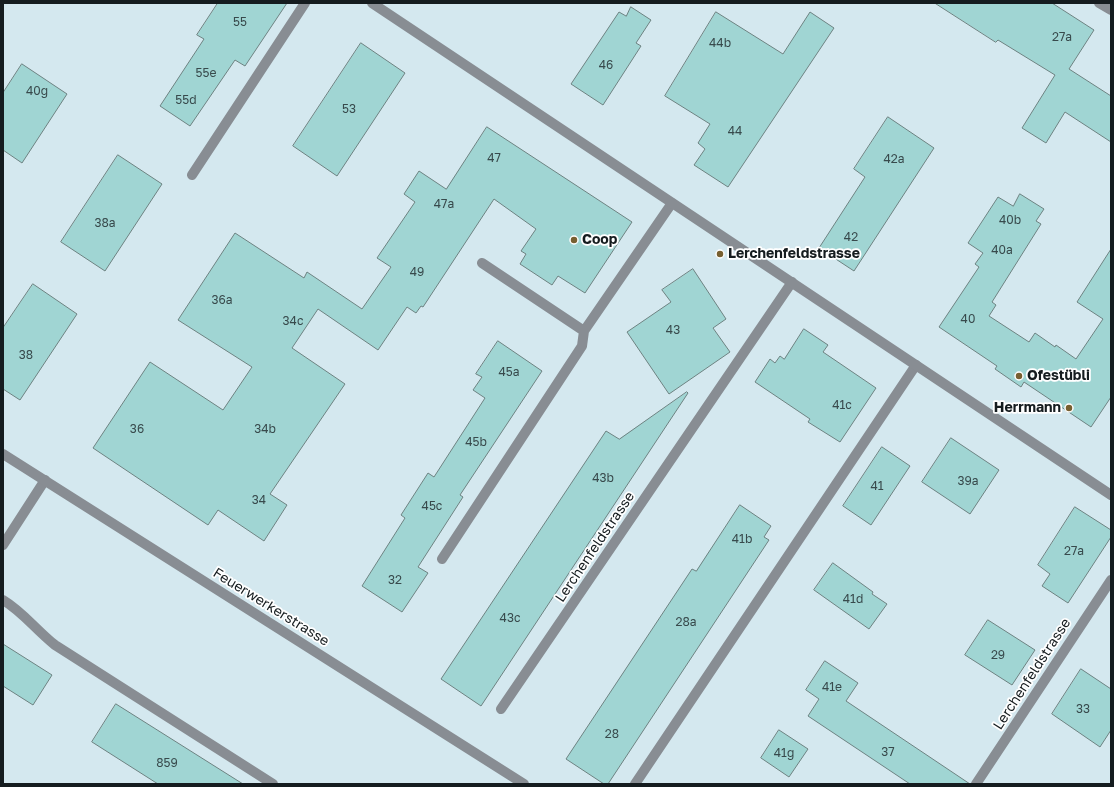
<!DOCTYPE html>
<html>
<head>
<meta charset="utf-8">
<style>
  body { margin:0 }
  #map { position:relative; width:1114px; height:787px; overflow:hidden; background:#d4e8ef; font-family:"Golos Text",sans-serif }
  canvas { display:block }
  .frame { position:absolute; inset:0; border:4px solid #151c1f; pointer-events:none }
</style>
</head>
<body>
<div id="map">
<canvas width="1114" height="787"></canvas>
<div class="frame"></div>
</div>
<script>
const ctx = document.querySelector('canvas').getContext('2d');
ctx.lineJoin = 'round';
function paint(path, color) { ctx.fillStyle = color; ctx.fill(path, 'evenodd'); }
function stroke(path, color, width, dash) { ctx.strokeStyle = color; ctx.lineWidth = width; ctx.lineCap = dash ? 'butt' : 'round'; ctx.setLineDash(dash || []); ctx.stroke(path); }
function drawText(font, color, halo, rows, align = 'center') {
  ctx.font = font + ' "Golos Text",sans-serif'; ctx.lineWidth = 3.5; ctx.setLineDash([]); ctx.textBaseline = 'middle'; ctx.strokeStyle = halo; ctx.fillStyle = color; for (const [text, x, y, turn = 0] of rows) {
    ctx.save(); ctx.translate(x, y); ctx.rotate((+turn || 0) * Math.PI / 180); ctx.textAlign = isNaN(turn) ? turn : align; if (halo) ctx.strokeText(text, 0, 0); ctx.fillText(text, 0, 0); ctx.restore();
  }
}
const building = new Path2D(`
  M 218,3 L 287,3 L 245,66 L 235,60 L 190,126 L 160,106 L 204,39 L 197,35 Z
  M 935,3 L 1052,3 L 1094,30 L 1069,69 L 1111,96 L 1111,142 L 1065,112 L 1046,143 L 1022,128 L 1055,75 L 998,40 L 996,42 Z
  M 631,7 L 651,20 L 636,43 L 641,46 L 603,105 L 571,84 L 619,12 L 626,16 Z
  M 716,12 L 783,54 L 810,12 L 834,28 L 728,187 L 694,165 L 705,149 L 698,143 L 710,124 L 665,96 Z
  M 361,43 L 405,73 L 337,176 L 293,146 Z
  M 22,64 L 67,94 L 22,163 L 3,150 L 3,93 Z
  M 888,117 L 934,148 L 854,271 L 819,248 L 865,177 L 854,169 Z
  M 487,127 L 632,222 L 585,293 L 558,276 L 552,285 L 520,264 L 526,254 L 521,251 L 536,229 L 494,199 L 423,307 L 421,306 L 416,313 L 407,307 L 378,350 L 318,309 L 292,348 L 345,384 L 270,494 L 287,505 L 264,541 L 218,510 L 208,525 L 93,448 L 150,362 L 223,410 L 252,367 L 178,320 L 235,233 L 304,278 L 307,272 L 362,309 L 391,267 L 377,258 L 415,202 L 404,194 L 419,171 L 446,189 Z
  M 118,155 L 162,184 L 105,271 L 61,242 Z
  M 1020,194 L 1044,209 L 1036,221 L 1041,224 L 992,302 L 996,305 L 989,316 L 1029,342 L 1035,333 L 1055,347 L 1056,345 L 1076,359 L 1103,319 L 1077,302 L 1111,249 L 1111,397 L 1091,427 L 1024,382 L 1021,387 L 995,369 L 997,366 L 939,327 L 979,267 L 975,264 L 983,253 L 968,243 L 998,197 L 1013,206 Z
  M 693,269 L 726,319 L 713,328 L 730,352 L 669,394 L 627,332 L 671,302 L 662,290 Z
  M 33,284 L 77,314 L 20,400 L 3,389 L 3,328 Z
  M 804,329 L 828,345 L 823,352 L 876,388 L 840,442 L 808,422 L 810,419 L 755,382 L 770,359 L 775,363 L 780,356 L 784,359 Z
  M 498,341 L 542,371 L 460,495 L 463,497 L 418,567 L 428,573 L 402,612 L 362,586 L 405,518 L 401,515 L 428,473 L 434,477 L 485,398 L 473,390 L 482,377 L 476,374 Z
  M 687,392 L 688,393 L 481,706 L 441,679 L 606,431 L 619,439 Z
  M 951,438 L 999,470 L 970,514 L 922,482 Z
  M 882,447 L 910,466 L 871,525 L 843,506 Z
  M 740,505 L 771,526 L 764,537 L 769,540 L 608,784 L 604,784 L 566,759 L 692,569 L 696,571 Z
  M 1075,507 L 1111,530 L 1111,537 L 1068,603 L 1042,586 L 1050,574 L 1038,565 Z
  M 833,563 L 873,592 L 872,594 L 887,604 L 869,629 L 814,590 Z
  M 988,620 L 1035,650 L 1012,685 L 965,655 Z
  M 3,644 L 52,675 L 33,705 L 3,686 Z
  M 825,661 L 858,683 L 846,701 L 970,784 L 910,784 L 808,716 L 819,699 L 806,690 Z
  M 1081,669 L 1111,689 L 1111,730 L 1100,747 L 1052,714 Z
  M 116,704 L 243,784 L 158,784 L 92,742 Z
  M 779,730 L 808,749 L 789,777 L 761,758 Z`);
paint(building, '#a0d5d3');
stroke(building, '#6d8281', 1);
stroke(new Path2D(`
  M 192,175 L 305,3
  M 482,263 L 584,331 L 672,203
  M 3,545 L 45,480
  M 442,559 L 582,346 L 584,331
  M 3,600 C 23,612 36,630 55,645 L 273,784
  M 501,709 L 792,282
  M 635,784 L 916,365
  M 976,784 L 1111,580`), '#888d93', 10);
stroke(new Path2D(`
  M 372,3 L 1111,495
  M 1099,3 L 1111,10
  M 3,454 L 524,784`), '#888d93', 10);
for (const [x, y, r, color] of [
  [574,240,4,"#775f30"],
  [720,254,4,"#775f30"],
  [1019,376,4,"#775f30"],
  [1069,408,4,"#775f30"]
]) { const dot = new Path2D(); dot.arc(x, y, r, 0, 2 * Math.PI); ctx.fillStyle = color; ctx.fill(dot); stroke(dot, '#fff', 1.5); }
drawText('12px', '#384a4c', null, [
  ["55",240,22],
  ["27a",1062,37],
  ["44b",720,43],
  ["46",606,65],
  ["55e",206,73],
  ["40g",37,91],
  ["55d",186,100],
  ["53",349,109],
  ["44",735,131],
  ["47",494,158],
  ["42a",894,159],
  ["47a",444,204],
  ["40b",1010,220],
  ["38a",105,223],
  ["42",851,237],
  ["40a",1002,250],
  ["49",417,272],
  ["36a",222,300],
  ["40",968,319],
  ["34c",293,321],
  ["43",673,330],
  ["38",26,355],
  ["45a",509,372],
  ["41c",842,405],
  ["36",137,429],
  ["34b",265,429],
  ["45b",476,442],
  ["43b",603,478],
  ["39a",968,481],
  ["41",877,486],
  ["34",259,500],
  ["45c",432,506],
  ["41b",742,539],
  ["27a",1074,551],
  ["32",395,580],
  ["41d",853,599],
  ["43c",510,618],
  ["28a",686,622],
  ["29",998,655],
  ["41e",832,687],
  ["33",1083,709],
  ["28",612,734],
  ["37",888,752],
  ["41g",784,753],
  ["859",167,763]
]);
drawText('bold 14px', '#151c1f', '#fff', [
  ["Coop",582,240],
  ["Lerchenfeldstrasse",728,254],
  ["Ofestübli",1027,376],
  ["Herrmann",1061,408,"right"]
], 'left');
drawText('14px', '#151c1f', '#fff', [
  ["Lerchenfeldstrasse",595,547,-56],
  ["Feuerwerkerstrasse",271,607,32],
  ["Lerchenfeldstrasse",1032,674,-57]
]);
</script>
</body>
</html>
